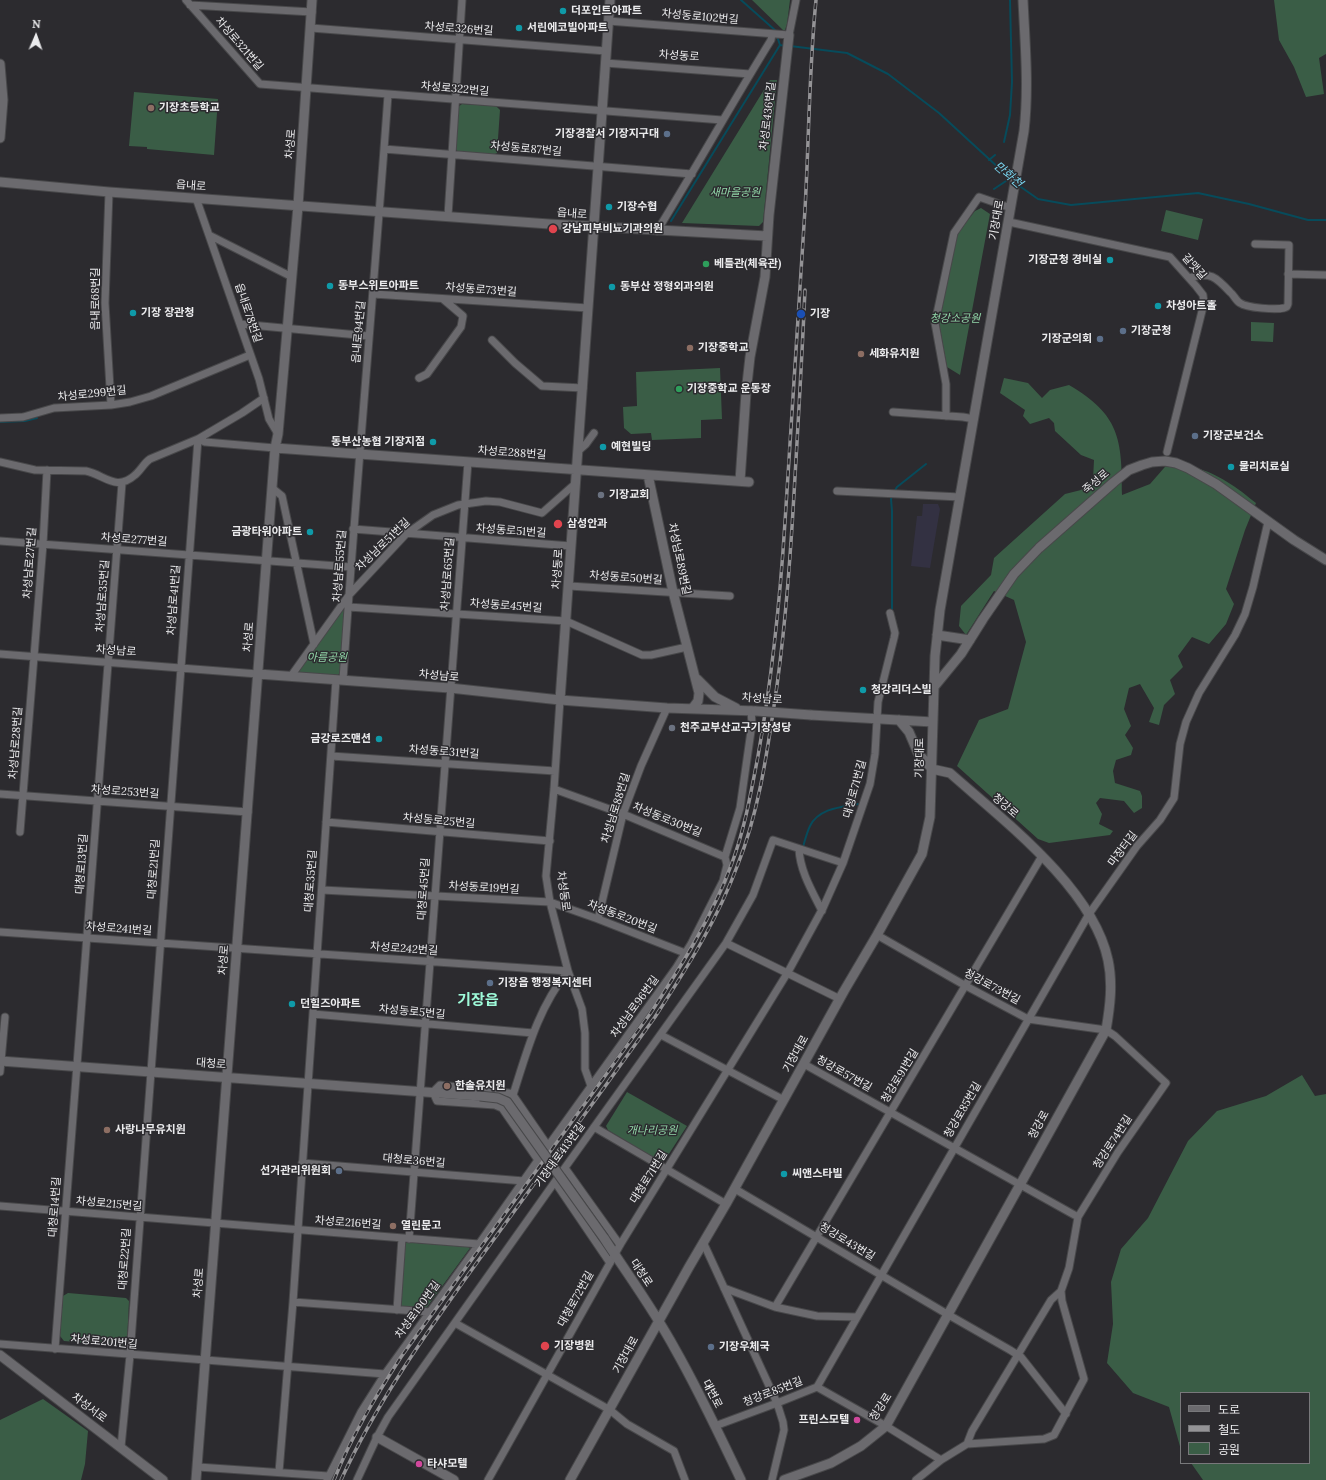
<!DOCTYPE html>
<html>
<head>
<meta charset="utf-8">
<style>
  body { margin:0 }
  #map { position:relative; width:1326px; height:1480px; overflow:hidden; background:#2c2b2f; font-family:Lora,"Noto Sans KR",serif }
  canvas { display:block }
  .legend { position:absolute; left:1180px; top:1392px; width:130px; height:72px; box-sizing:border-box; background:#2c2b2f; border:1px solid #78787b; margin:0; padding:5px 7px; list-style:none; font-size:12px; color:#ebebed }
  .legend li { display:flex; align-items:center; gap:8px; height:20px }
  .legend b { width:20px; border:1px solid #78787b }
  .north { position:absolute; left:16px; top:16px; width:40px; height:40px; -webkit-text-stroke:3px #2c2b2f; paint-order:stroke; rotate:2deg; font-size:11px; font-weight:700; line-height:16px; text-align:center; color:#ebebed }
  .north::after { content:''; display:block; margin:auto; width:14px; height:18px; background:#ebebed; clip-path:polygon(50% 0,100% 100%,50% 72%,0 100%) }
</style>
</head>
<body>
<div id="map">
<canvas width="1326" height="1480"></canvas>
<ul class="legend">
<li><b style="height:5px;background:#6b6a6e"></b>도로</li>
<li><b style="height:5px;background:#949396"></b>철도</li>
<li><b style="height:11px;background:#3a5d46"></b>공원</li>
</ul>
<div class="north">N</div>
</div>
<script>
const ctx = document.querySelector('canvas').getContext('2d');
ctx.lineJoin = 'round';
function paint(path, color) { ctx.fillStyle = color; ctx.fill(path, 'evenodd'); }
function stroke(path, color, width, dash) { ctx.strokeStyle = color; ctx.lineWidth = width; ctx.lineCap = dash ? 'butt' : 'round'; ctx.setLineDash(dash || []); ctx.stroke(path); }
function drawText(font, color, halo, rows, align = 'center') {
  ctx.font = font + ' Lora,"Noto Sans KR",serif'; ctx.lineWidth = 3; ctx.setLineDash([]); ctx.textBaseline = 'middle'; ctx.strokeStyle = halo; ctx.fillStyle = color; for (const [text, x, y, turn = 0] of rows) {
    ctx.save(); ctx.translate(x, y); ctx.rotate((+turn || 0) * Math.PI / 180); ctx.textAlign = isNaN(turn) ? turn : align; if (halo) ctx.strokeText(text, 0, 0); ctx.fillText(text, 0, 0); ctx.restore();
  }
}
paint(new Path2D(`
  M 923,504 L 938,504 L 940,509 L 930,568 L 911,566 L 917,516 L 922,516 Z`), '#333142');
paint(new Path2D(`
  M 752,0 L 790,0 L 787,24 L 785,30 L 783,30 Z
  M 1274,0 L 1326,0 L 1326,54 L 1319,58 L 1324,94 L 1306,97 L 1294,67 L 1279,40 Z
  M 770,80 L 777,80 L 763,222 L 759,226 L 682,223 Z
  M 134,92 L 218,99 L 214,155 L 147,149 L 147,147 L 129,146 Z
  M 462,104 L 496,106 L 500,110 L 497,153 L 493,155 L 459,153 L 455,148 L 458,107 Z
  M 981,208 L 990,214 L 960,375 L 947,367 L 939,323 L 957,234 L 975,211 Z
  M 1166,210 L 1203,219 L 1198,240 L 1161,231 Z
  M 1251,322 L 1274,323 L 1273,342 L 1251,341 Z
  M 720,368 L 722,419 L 701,420 L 701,438 L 652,440 L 651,433 L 631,434 L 624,428 L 623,407 L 637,406 L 636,372 Z
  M 1004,378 L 1028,383 L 1042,398 L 1050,390 L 1069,385 C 1120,415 1122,439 1122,495 L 1150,484 L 1171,460 C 1179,461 1186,464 1194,467 C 1220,475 1235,486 1256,503 L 1245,530 L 1226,589 L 1234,604 L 1226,624 L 1209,644 L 1192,637 L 1178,656 L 1183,667 L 1170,680 L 1175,694 L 1164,705 L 1159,725 L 1149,722 L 1154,708 L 1140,684 L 1129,688 L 1124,709 L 1131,726 L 1125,735 L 1133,748 L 1131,755 L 1116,760 L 1113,771 L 1115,783 L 1140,791 L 1142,796 L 1142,808 L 1134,813 L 1124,801 L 1100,798 L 1096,803 L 1102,814 L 1099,824 L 1113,831 L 1110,835 L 1049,843 L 1038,839 L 957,766 L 979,720 L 1008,709 L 1026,642 L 1014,600 L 994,591 L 966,635 L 959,626 L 961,606 L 991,575 L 994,558 L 1065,494 L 1081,490 L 1093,480 L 1094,460 L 1081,455 L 1055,431 L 1054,423 L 1049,418 L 1030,424 L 1023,416 L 1025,410 L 1000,393 Z
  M 344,607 L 345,607 L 340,673 L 338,675 L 299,673 L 298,672 Z
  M 1302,1075 L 1315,1096 L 1326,1094 L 1326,1480 L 1203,1480 L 1191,1463 L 1309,1463 L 1309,1393 L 1181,1393 L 1181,1450 L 1169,1407 L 1133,1393 L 1107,1363 L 1113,1324 L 1111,1282 L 1121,1249 L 1148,1218 L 1188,1141 L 1217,1111 L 1266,1096 Z
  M 627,1092 L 687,1126 L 665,1160 L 661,1162 L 608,1130 L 606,1126 Z
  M 404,1242 L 468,1247 L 470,1248 L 427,1307 L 420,1310 L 399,1306 Z
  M 68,1293 L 126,1298 L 129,1301 L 127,1344 L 123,1346 L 64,1341 L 60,1336 L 63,1296 Z
  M 43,1399 L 88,1431 L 85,1464 L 81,1480 L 0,1480 L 0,1420 Z`), '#3a5d46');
stroke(new Path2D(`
  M 741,0 L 776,31
  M 777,36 L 780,45 L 786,46
  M 790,46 L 847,53 L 888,74 L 939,113 L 1013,181
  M 1004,142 L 1010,115 L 1012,82 L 1010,0
  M 989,160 L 995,155
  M 1018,185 L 1038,199 L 1071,205 L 1198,193 L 1249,204 L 1308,220 L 1326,220
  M 994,189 L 1009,179
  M 671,221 L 780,45
  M 0,422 L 25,421 L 37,418
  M 894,492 L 897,487 L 926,464
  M 892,609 L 892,511 L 891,499 L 892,496
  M 803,847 C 805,840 807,832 810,826 C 819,808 842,807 858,804`), '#074b5b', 2);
const street = new Path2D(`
  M 186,0 L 260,84 L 722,120
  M 190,5 L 312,12
  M 608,21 L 789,35 L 796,0
  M 311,28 L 606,51
  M 605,63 L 750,74
  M 384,149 L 692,174
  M 109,192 L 105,303 L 111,405
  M 196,198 L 259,379 L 269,419 L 278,434
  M 448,216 L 462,0
  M 1009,222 L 1170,257 L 1196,286 L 1203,295 L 1204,303 L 1167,452
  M 657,231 C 696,168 732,103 771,40 L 772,34
  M 209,235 L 292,277
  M 1288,274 L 1326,275
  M 1189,278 C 1210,271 1216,277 1230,292 C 1234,295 1236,301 1240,303 C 1247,308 1276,310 1284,308 C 1287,307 1287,307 1288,304 L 1289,245 L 1255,244
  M 373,294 L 588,308
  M 240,324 L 369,336
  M 492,340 L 515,363 L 542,386 L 583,388
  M 419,378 L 427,374 L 461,327 L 463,316 L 443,299
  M 893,412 L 963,417 L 974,419
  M 946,416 L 946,384 L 935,323 L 954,233 L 979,197 L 1011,208
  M 0,418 L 23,417 L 54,408 L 111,405 L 130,402 L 151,396 L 250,355
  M 578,451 L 586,444 L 594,433
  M 0,462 L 35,470 L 86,471 C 105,475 116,492 135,475 C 141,470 144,463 150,459 L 198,439 L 242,413 L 264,398
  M 272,488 L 282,496 L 314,644
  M 837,491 L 960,497
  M 353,529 L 571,546
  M 0,541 L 351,567
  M 569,586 L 730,596
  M 348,607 L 566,621 L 642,655 L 651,655 L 687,647
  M 0,654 L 258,674
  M 291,676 L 349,595 L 406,534 L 433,515 L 458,505 L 486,501 L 500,502 L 542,513 L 576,483
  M 343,680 C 356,484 374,290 388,95
  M 560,700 L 554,789 L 546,876 L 550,902 L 568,971 L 582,1009 L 585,1033 L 585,1069 L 591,1086
  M 331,756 L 555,771
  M 554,789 L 623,814 L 725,857
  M 0,794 L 248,812
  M 326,822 L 550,841
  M 20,832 L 43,544 L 47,470
  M 799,849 C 800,871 812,891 822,911
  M 725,857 L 740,808 L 752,724 L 751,710
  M 322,890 L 550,902 L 598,919 L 685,953
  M 598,919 L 623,814 L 641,766 L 667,708
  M 0,932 L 568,971
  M 877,935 L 966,986 L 1028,1019 L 1106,1030 L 1115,1036 L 1166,1083 L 1118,1152 L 1078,1217 L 1069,1268 L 1061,1291 L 1062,1301 L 1084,1379 L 1054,1435 L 1044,1439 L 967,1444
  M 726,943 L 840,999
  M 313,1014 L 533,1033
  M 661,1035 L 784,1100
  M 804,1064 L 1078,1217
  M 0,1072 L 5,1017
  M 513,1095 C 527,1051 538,1008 568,971
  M 594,1127 L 726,1204
  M 538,1160 L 502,1108 L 495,1105 L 437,1101 L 433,1092 L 440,1085 L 509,1093 L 513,1095 L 517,1101 L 548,1146
  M 302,1163 L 524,1181
  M 565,1168 L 620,1245
  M 555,1182 L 610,1263
  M 735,1189 L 947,1314 L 1010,1350 L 1021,1357 L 1066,1414
  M 0,1206 L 479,1244
  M 409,1239 L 468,462
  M 703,1242 L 777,1403 L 783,1422 L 784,1430 L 772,1480
  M 724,1288 L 775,1307 L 817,1316 L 857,1317
  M 293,1302 L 430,1312
  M 775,1307 L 1042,856
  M 397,1310 L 402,1238
  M 455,1323 L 610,1410 L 627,1424 L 674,1451 L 685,1480
  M 0,1344 L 385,1374
  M 55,1349 L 122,483
  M 817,1387 L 886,1426 L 941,1460
  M 715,1426 L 777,1403 L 817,1387 L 1089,914 L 1137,846 L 1160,820 L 1174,798 L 1180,744 L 1186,722 L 1199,693 L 1235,635 L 1245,614 L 1253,587 L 1268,522
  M 121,1447 L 130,1355 L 198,439 L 205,442 L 275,448
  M 198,1467 L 328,1476
  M 279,1472 L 293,1302 L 336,680
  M 327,1480 L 361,1412 L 385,1374 L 479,1244 L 538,1160 L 676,968 L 691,944 L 723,881 L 727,865 L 725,857
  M 357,1480 L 377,1437 L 388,1417 L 559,1176 L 726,943 L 753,895 L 773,840 L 843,863
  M 488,1480 L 620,1245 L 788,972 L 823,908 L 843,863 L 870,784 L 875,754 L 878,702 L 894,638 L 895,633 L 890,613
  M 916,1480 L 941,1460 L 967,1444 L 972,1431 L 1051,1300 L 1061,1291`);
const secondary = new Path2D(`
  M 0,64 L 3,100 L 0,138
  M 0,182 L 109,192 L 549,224 L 767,236
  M 275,448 L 749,482
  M 648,475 L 673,592 L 699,693 L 698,701 L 692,709
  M 740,481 L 746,393 L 750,357 L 765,277 L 769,215 L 789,35
  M 937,635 L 970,640
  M 258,674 L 450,688 L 560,700 L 667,708 L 756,711
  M 697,679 L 715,697 L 736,708
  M 934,687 L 961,654 L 983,619 L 1014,574 L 1039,548 L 1114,482 L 1129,470 L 1142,465 L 1152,462 L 1165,461 L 1176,463 L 1188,468 L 1216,484 L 1294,540 L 1326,560
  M 560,700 L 610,0
  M 811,715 L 933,722
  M 899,720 L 909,732 L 918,753 L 932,769
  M 0,1061 L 480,1096
  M 604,1238 C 628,1275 654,1310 675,1349 C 699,1391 720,1436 741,1480
  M 0,1355 L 163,1480
  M 377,1437 L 454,1480
  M 196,1480 L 275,448 L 278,434 L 298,206 L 312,0
  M 570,1480 L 689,1267 L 726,1204 L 844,991 L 877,935 L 922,854 L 930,817 L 935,656 L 940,610 L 1024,131 C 1029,87 1025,44 1023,0
  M 784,1480 L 831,1463 L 861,1446 L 886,1426 L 1106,1030 C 1110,1007 1113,983 1108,960 C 1093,888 1003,820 950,773 L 932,769`);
stroke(street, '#48484a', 9);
stroke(secondary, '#48484a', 11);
stroke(street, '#6b6a6e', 7);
stroke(secondary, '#6b6a6e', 9);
const rail = new Path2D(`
  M 334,1480 C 351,1437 376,1396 401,1357 L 650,1014 C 682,965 712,917 732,863 C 745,828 751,792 758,756 C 772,678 780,601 785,522 C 791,418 799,313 805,209 C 809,139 809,70 816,0
  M 341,1480 C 379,1397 433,1324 486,1250 C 542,1173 599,1095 655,1017 C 687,968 718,919 738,864 C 758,814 766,759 774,706 C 785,635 790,565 794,494 C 798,426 802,358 805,290`);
stroke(rail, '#949396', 3.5);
stroke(rail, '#2c2b2f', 2, [6]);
const secondaryBridge = new Path2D(`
  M 756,711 L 811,715
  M 480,1096 L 498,1098 L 507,1102 L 604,1238`);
stroke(secondaryBridge, '#48484a', 11, []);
stroke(secondaryBridge, '#6b6a6e', 9);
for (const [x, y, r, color] of [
  [563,11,4,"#0f9aa8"],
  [519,28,4,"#0f9aa8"],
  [151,108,4,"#8d6e63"],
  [667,134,4,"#5c6f8a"],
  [609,207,4,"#0f9aa8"],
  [553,229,5,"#e0444e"],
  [1110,260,4,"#0f9aa8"],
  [706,264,4,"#2e9e5b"],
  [330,286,4,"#0f9aa8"],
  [612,287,4,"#0f9aa8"],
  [1158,306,4,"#0f9aa8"],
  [133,313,4,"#0f9aa8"],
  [801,314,5,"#1a4fb4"],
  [1123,331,4,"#5c6f8a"],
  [1100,339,4,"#5c6f8a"],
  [690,348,4,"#8d6e63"],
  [861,354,4,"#8d6e63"],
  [679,389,4,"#2e9e5b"],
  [1195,436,4,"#5c6f8a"],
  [433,442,4,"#0f9aa8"],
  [603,447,4,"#0f9aa8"],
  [1231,467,4,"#0f9aa8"],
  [601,495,4,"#6b7280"],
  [558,524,5,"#e0444e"],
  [310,532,4,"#0f9aa8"],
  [863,690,4,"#0f9aa8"],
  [672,728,4,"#6b7280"],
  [379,739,4,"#0f9aa8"],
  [490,983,4,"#5c6f8a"],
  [292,1004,4,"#0f9aa8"],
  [447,1086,4,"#8d6e63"],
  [107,1130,4,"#8d6e63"],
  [339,1171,4,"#5c6f8a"],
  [784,1174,4,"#0f9aa8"],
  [393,1226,4,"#8d6e63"],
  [545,1346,5,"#e0444e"],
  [711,1347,4,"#5c6f8a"],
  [857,1420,4,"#d1479c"],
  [419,1464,4,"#d1479c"]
]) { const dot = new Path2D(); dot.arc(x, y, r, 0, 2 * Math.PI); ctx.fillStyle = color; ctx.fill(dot); stroke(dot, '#2c2b2f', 1.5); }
drawText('bold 11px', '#ebebed', '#2c2b2f', [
  ["더포인트아파트",571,11],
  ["서린에코빌아파트",527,28],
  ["기장초등학교",159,108],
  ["기장경찰서 기장지구대",659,134,"right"],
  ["기장수협",617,207],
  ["강남피부비뇨기과의원",562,229],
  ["기장군청 경비실",1102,260,"right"],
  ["베틀관(체육관)",714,264],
  ["동부스위트아파트",338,286],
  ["동부산 정형외과의원",620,287],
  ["차성아트홀",1166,306],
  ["기장 장관청",141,313],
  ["기장",810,314],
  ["기장군청",1131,331],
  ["기장군의회",1092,339,"right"],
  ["기장중학교",698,348],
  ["세화유치원",869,354],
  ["기장중학교 운동장",687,389],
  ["기장군보건소",1203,436],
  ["동부산농협 기장지점",425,442,"right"],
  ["예현빌딩",611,447],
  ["물리치료실",1239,467],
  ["기장교회",609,495],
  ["삼성안과",567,524],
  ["금광타워아파트",302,532,"right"],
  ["청강리더스빌",871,690],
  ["천주교부산교구기장성당",680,728],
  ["금강로즈맨션",371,739,"right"],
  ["기장읍 행정복지센터",498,983],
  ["던힐즈아파트",300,1004],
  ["한솔유치원",455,1086],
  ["사랑나무유치원",115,1130],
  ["선거관리위원회",331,1171,"right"],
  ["씨앤스타빌",792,1174],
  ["열린문고",401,1226],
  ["기장병원",554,1346],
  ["기장우체국",719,1347],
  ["프린스모텔",849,1420,"right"],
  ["타샤모텔",427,1464]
], 'left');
drawText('11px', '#ebebed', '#2c2b2f', [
  ["차성동로102번길",700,17,5],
  ["차성로326번길",459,29,4],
  ["차성로321번길",239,44,49],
  ["차성동로",679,56,4],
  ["차성로322번길",455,89,5],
  ["차성로436번길",768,116,-83],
  ["차성로",291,144,-86],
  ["차성동로87번길",526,149,5],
  ["읍내로",191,186,4],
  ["읍내로",572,214,4],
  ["기장대로",997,220,-80],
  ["갈맷길",1194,267,48],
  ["차성동로73번길",481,290,4],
  ["읍내로68번길",96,299,-90],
  ["읍내로78번길",248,313,71],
  ["읍내로94번길",359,332,-85],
  ["차성로299번길",92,394,-6],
  ["차성로288번길",512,453,4],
  ["죽성로",1096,482,-41],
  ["차성동로51번길",511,531,4],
  ["차성로277번길",134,540,4],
  ["차성남로51번길",383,545,-44],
  ["차성남로89번길",679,559,78],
  ["차성남로27번길",30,563,-86],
  ["차성남로55번길",340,566,-86],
  ["차성동로",558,569,-86],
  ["차성남로65번길",448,574,-86],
  ["차성동로50번길",626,578,4],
  ["차성남로35번길",103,596,-86],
  ["차성남로41번길",174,600,-86],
  ["차성동로45번길",506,606,4],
  ["차성로",249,637,-86],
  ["차성남로",116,651,4],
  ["차성남로",439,676,5],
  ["차성남로",762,699,4],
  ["차성남로28번길",16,743,-86],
  ["차성동로31번길",444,752,4],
  ["기장대로",920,758,-89],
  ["대청로71번길",855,789,-75],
  ["차성로253번길",125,792,4],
  ["청강로",1005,806,41],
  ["차성남로88번길",616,808,-73],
  ["차성동로30번길",667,820,22],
  ["차성동로25번길",439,821,5],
  ["마장터길",1123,849,-53],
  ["대청로13번길",82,864,-86],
  ["대청로21번길",154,869,-86],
  ["대청로35번길",311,881,-86],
  ["차성동로19번길",484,888,3],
  ["대청로45번길",424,889,-86],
  ["차성동로",563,891,82],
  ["차성동로20번길",622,917,21],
  ["차성로241번길",119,929,4],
  ["차성로242번길",404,949,4],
  ["차성로",224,960,-86],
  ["청강로73번길",992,987,28],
  ["차성남로96번길",635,1007,-54],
  ["차성동로5번길",412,1012,5],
  ["기장대로",796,1054,-61],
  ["대청로",211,1064,4],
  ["청강로57번길",844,1074,29],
  ["청강로91번길",900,1076,-59],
  ["청강로85번길",963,1110,-60],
  ["청강로",1039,1125,-61],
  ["청강로74번길",1113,1142,-57],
  ["기장대로413번길",560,1155,-54],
  ["대청로36번길",414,1161,5],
  ["대청로71번길",649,1177,-58],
  ["차성로215번길",109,1204,5],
  ["대청로14번길",55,1207,-86],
  ["차성로216번길",348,1223,4],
  ["청강로43번길",847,1242,31],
  ["대청로22번길",125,1259,-86],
  ["대청로",641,1273,56],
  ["차성로",199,1283,-86],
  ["대청로72번길",576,1299,-61],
  ["차성로190번길",418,1310,-54],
  ["차성로201번길",104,1342,5],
  ["기장대로",626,1355,-61],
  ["청강로85번길",773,1392,-21],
  ["대변로",712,1394,63],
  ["청강로",881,1407,-57],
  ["차성서로",89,1408,37]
]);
drawText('italic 11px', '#92d8a9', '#2c2b2f', [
  ["새마을공원",735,193],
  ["청강소공원",955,319],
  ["아름공원",327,658],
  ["개나리공원",652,1131]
]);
drawText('italic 12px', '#7ad7f2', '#2c2b2f', [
  ["만화천",1008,175,40]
]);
drawText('bold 15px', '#9efad9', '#2c2b2f', [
  ["기장읍",478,1001]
]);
</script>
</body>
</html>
